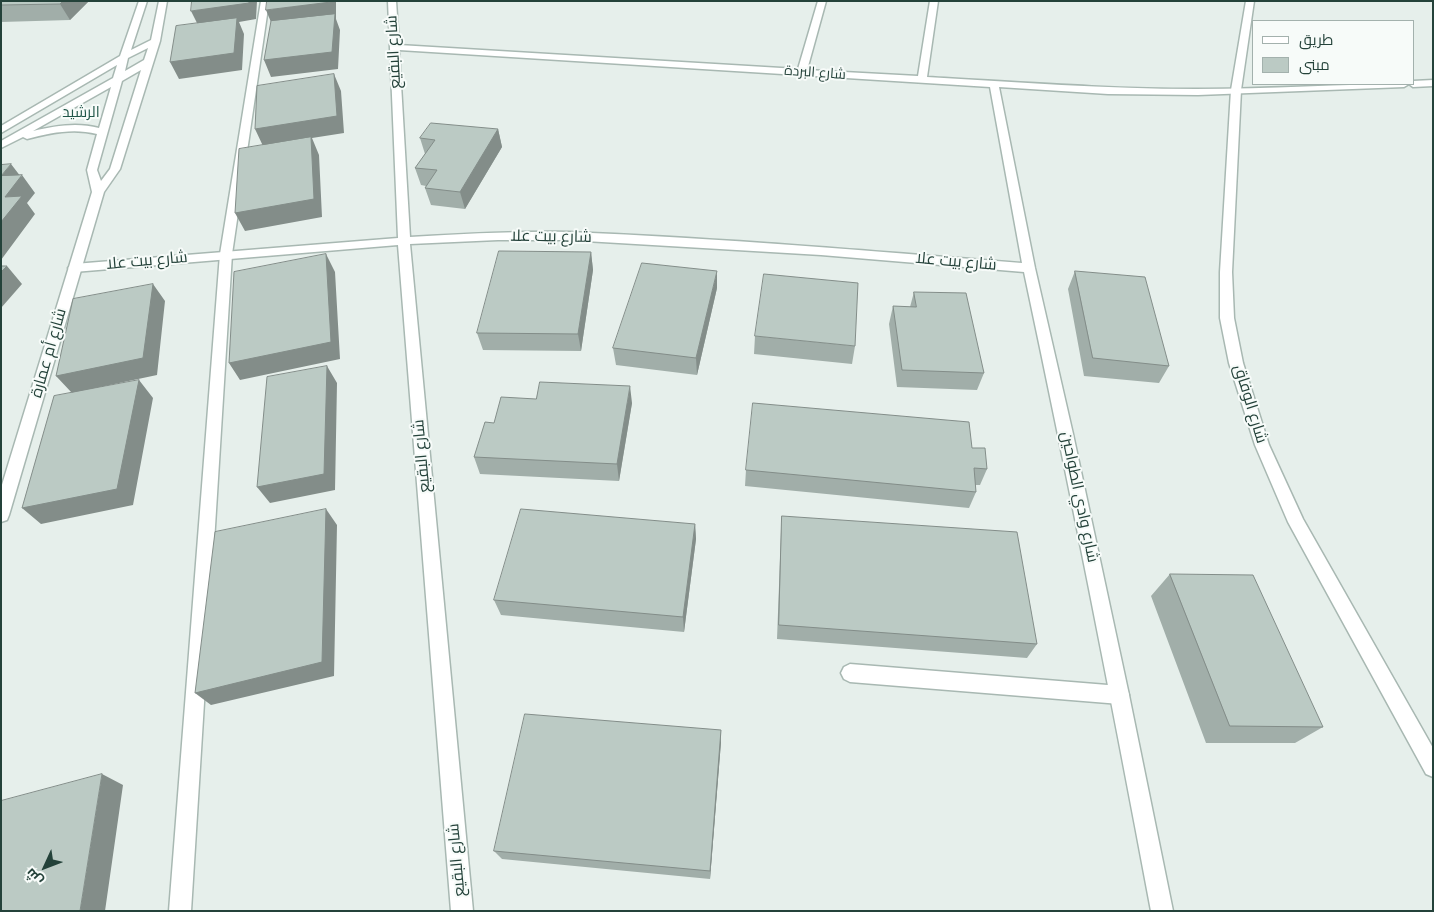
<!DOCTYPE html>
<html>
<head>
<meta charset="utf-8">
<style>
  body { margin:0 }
  #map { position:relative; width:1434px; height:912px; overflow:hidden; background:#e6efeb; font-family:"Space Grotesk",Cairo,sans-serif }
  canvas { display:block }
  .frame { position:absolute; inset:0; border:2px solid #24423a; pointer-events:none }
  .legend { position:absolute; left:1252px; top:20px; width:162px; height:65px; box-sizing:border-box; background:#f7fbf9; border:1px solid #a3b1ad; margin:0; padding:6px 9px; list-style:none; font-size:15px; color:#24423a }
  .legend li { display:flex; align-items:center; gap:10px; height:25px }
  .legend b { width:25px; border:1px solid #a3b1ad }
  .north { position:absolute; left:20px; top:842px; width:50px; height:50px; -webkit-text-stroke:4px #f7fbf9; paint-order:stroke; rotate:227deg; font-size:14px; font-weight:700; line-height:20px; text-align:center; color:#24423a }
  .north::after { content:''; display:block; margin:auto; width:18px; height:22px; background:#24423a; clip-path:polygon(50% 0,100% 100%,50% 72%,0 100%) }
</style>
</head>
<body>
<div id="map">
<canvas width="1434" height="912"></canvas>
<div class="frame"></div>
<ul class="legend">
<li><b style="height:6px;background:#fff"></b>طريق</li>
<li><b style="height:14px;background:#bbcac4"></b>مبنى</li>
</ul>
<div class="north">ش</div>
</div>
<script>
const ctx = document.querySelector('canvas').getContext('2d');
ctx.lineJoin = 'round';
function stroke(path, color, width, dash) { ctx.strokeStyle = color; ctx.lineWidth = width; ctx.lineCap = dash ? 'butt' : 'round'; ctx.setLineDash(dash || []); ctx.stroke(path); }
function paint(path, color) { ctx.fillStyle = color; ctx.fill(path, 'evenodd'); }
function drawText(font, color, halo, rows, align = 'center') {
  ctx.font = font + ' "Space Grotesk",Cairo,sans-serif'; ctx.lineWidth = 4; ctx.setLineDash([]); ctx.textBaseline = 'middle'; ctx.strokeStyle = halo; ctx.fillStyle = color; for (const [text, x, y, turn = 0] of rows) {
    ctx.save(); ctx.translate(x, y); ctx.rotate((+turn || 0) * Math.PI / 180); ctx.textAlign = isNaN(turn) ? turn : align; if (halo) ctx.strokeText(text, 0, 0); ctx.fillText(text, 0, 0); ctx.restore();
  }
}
const service = new Path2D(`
  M 261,1 L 269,1 L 232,254 L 191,911 L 169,911 L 220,254 Z
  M 850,664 L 1120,686 L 1127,689 L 1129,695 L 1127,701 L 1120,704 L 850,682 L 844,679 L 841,673 L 844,667 Z`);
const minor = new Path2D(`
  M 388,1 L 396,1 L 399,45 L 798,69 L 818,1 L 826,1 L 807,70 L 918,76 L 930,1 L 938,1 L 927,77 C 1017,82 1106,89 1196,89 C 1269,89 1341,84 1413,84 L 1413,81 L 1433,80 L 1433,86 L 1413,87 L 1409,84 L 1404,87 L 1198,95 L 1108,94 L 999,87 L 1035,268 L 1073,434 L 1129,695 L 1173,911 L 1151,911 C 1111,697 1069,484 1024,272 L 821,255 L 568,240 L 498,240 L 410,244 L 473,911 L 451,911 L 398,245 L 74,272 L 68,268 L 74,264 L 398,238 ZM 399,50 L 990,87 L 1022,263 C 871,251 720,238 569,232 C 516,231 463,234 410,237 Z`);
const tertiary = new Path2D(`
  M 139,1 L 147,1 L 131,50 L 151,40 L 159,1 L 167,1 L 160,41 L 120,169 L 104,192 L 9,515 L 7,520 L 1,522 L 1,488 L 92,192 L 87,170 L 97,134 C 73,128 50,133 27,139 L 23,137 L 1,148 L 1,141 L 113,78 L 117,65 L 1,133 L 1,126 L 120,56 ZM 148,48 L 144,60 L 125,71 L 128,58 ZM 141,70 L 110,169 L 101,181 L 97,170 L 122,81 ZM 111,87 L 99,128 C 77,122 54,126 33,131 Z
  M 1246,1 L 1254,1 L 1241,90 L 1232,272 L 1234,318 L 1243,363 L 1269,445 L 1303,519 L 1433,748 L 1433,777 L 1426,774 L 1288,522 L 1255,445 L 1229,363 L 1220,318 L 1220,272 L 1231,90 Z`);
stroke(service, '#a8b8b2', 3);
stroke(minor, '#a8b8b2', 3);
stroke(tertiary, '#a8b8b2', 3);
paint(service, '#fff');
paint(minor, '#fff');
paint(tertiary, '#fff');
paint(new Path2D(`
  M 1,1 L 88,2 L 70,20 L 1,22 Z
  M 498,129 L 502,147 L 465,209 L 431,205 L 425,188 L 426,186 L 421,185 L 415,168 L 425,154 L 420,138 Z
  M 591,252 L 593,270 L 581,351 L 483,350 L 477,333 Z
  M 1075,271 L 1169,366 L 1159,383 L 1084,376 L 1068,289 Z
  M 717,288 L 697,375 L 616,365 L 613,348 Z
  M 914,292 L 984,373 L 977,390 L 897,387 L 889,324 L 893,306 L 910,307 Z
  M 755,336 L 855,346 L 852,364 L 754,354 Z
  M 536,399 L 632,403 L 619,481 L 480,474 L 474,457 L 494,423 Z
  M 972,448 L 987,469 L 980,485 L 975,485 L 976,492 L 969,508 L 745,486 L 746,470 Z
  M 782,516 L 1037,644 L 1027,658 L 777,639 L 781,532 Z
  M 695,524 L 696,539 L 684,632 L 501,615 L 494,600 Z
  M 1170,574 L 1323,727 L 1295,743 L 1206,743 L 1151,596 Z
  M 721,730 L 721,742 L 710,879 L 502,859 L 494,851 Z`), '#a1aea9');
paint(new Path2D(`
  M 63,1 L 88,1 L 88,2 L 70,20 L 60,4 Z
  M 249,1 L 257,1 L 256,19 L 239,22 L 244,34 L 242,70 L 179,79 L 170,62 L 199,27 L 191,11 Z
  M 331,1 L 336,1 L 336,19 L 340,30 L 338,69 L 271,77 L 264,60 L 273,27 L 266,10 Z
  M 334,74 L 341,91 L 344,133 L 312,138 L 319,155 L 322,217 L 245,231 L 235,213 L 263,146 L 255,129 Z
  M 498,129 L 502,147 L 465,209 L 460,192 Z
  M 11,164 L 21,177 L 22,175 L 35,193 L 27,203 L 35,214 L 1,260 L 1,222 L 5,197 L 1,176 Z
  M 591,252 L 593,270 L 581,351 L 578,334 Z
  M 326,254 L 335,272 L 340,359 L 240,380 L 229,363 Z
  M 7,266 L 22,284 L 1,308 L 1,272 Z
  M 717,271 L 717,288 L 697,375 L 696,358 Z
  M 153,284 L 165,301 L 157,375 L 72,393 L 56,376 Z
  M 327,366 L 337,383 L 335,490 L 270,503 L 257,487 Z
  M 139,380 L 153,398 L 133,505 L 41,524 L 22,508 Z
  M 630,386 L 632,403 L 619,481 L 617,464 Z
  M 326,509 L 337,525 L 334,676 L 211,705 L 195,693 Z
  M 695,524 L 696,539 L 684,632 L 683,617 Z
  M 721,730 L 721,742 L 710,879 L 710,871 Z
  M 102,774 L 123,785 L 105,911 L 80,911 Z`), '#838d89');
const building = new Path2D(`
  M 1,1 L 63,1 L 60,4 L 1,5 Z
  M 192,1 L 249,1 L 249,3 L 191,11 Z
  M 267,1 L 331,1 L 331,2 L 266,10 Z
  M 335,14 L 332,52 L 264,60 L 271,21 Z
  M 237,18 L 234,53 L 170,62 L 176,26 Z
  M 334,74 L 337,116 L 255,129 L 257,86 Z
  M 431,123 L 498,129 L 460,192 L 425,188 L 437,170 L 415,168 L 435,140 L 420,138 Z
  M 311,137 L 314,199 L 235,213 L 239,149 Z
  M 11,164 L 1,176 L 1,165 Z
  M 22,175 L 5,197 L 22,196 L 1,222 L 1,176 Z
  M 499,251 L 591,252 L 578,334 L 477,333 Z
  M 326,254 L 331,342 L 229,363 L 234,272 Z
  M 642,263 L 717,271 L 696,358 L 613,348 Z
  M 1,266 L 7,266 L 1,272 Z
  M 1075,271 L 1145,277 L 1169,366 L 1093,358 Z
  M 764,274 L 858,283 L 855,346 L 755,336 Z
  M 153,284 L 143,358 L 56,376 L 73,299 Z
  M 914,292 L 966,293 L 984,373 L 902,370 L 893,306 L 916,307 Z
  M 327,366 L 324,474 L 257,487 L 267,377 Z
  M 139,380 L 117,489 L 22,508 L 54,396 Z
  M 540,382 L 630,386 L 617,464 L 474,457 L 485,422 L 494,423 L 501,397 L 536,399 Z
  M 753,403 L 969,422 L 972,448 L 985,448 L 987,469 L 974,468 L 976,492 L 746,470 Z
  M 326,509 L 322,662 L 195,693 L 215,532 Z
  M 521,509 L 695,524 L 683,617 L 494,600 Z
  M 782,516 L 1017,532 L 1037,644 L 779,625 Z
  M 1170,574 L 1253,575 L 1323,727 L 1230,726 Z
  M 525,714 L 721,730 L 710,871 L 494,851 Z
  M 102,774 L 80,911 L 1,911 L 1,801 Z`);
paint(building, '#bbcac4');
stroke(building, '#838d89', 1);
drawText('14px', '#24423a', '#f7fbf9', [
  ["شارع البردة",815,73,4]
]);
drawText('15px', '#1f5548', '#f7fbf9', [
  ["الرشيد",81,113]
]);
drawText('16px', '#24423a', '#f7fbf9', [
  ["شارع البقيع",394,52,-93],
  ["شارع بيت علا",551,237,1],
  ["شارع بيت علا",147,261,-5],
  ["شارع بيت علا",956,262,5],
  ["شارع أم عمارة",49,353,-74],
  ["شارع الوفاق",1250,404,73],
  ["شارع البقيع",422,456,-95],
  ["شارع وادي الطواحين",1079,497,78],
  ["شارع البقيع",457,860,-95]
]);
</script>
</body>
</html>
